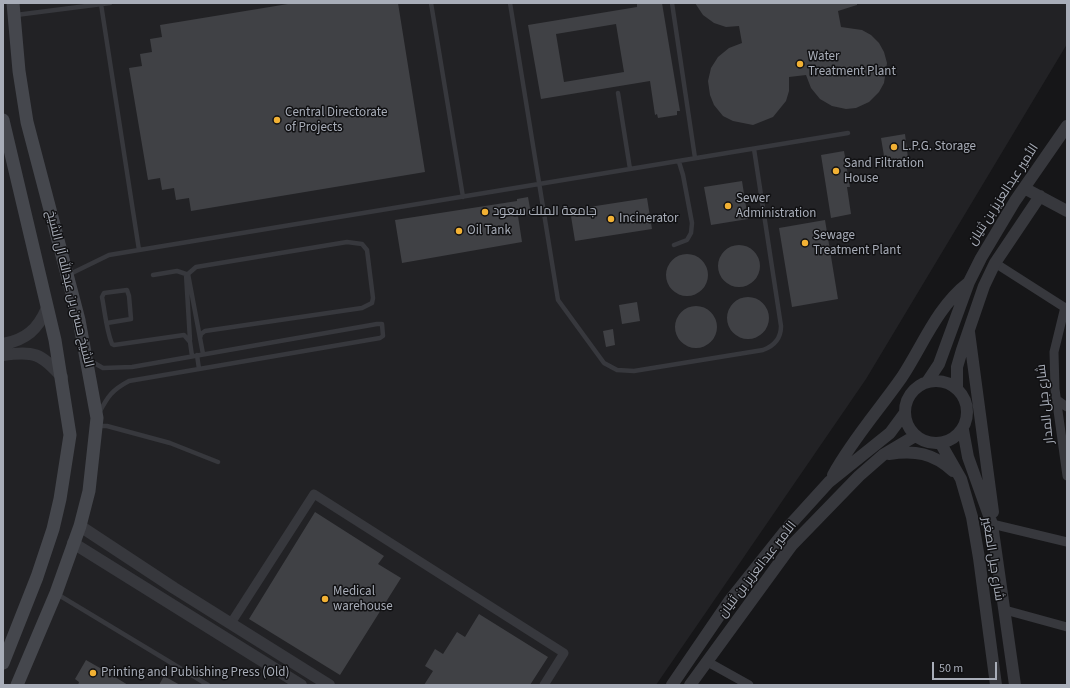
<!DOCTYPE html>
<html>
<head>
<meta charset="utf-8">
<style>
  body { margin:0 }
  #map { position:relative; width:1070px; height:688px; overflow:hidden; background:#161618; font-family:"Source Sans 3",sans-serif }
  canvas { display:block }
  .frame { position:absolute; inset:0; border:4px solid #a8adb8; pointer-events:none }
  .scale { position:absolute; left:932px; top:662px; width:65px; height:18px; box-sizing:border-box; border:2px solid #a8adb8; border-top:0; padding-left:5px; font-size:12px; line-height:14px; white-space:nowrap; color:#a8adb8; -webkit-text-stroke:3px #111113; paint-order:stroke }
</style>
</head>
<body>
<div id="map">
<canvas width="1070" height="688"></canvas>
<div class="frame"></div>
<div class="scale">50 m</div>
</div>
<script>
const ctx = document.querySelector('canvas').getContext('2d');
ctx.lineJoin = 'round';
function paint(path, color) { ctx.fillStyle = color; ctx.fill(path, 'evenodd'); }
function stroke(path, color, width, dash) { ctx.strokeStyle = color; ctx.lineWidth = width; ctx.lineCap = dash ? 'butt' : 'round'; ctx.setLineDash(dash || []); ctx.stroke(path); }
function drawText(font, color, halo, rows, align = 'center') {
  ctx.font = font + ' "Source Sans 3",Cairo,sans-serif'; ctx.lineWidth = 3; ctx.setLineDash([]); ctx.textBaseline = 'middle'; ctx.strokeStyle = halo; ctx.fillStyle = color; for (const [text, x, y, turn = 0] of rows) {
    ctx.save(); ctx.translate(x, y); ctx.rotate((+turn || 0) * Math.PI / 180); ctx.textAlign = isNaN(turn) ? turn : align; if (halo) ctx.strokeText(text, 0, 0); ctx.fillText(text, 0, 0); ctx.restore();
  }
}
paint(new Path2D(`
  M 3,3 L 1067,3 L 1067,44 L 866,379 L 656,685 L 3,685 Z`), '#222225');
paint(new Path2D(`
  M 294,3 L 398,3 L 425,172 L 191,211 L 189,198 L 176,200 L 174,188 L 162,190 L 160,178 L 148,180 L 129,68 L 142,66 L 140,54 L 152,52 L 150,39 L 162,37 L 160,25 Z
  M 637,3 L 662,3 L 680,111 L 677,111 L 677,115 L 658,118 L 657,114 L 655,115 L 650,81 L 541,99 L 528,25 L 637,7 ZM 616,24 L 624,72 L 564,82 L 556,34 Z
  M 695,3 L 857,3 L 857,5 L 838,11 L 841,27 L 862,30 L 871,35 L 879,43 L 884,52 L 887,63 L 884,83 L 879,92 L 869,102 L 856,108 L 846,109 L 832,106 L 820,99 L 811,88 L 806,75 L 789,77 L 789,91 L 786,101 L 773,117 L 753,125 L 733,121 L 723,116 L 714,105 L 710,95 L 708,81 L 711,68 L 718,57 L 729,48 L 742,43 L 739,26 L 726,27 L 714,23 L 703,15 Z
  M 905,134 L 908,158 L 885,162 L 881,138 Z
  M 844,151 L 850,187 L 847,187 L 851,214 L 831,218 L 821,155 Z
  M 742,181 L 748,219 L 711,225 L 704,187 Z
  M 528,197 L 531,214 L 518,216 L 522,242 L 402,263 L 395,220 L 517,201 L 517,199 Z
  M 647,198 L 652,229 L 575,241 L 570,210 Z
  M 825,220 L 838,299 L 792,307 L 779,228 Z
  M718 266a21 21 0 1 1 42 0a21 21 0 1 1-42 0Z
  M666 275a21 21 0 1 1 42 0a21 21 0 1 1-42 0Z
  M727 318a21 21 0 1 1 42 0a21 21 0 1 1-42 0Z
  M 637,302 L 640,321 L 622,324 L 619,305 Z
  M675 327a21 21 0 1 1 42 0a21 21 0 1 1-42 0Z
  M 613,329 L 615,345 L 606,347 L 603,331 Z
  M 315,512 L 384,556 L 378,564 L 401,578 L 340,675 L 249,619 Z
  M 479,614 L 548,657 L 530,685 L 424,685 L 433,671 L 425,666 L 435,649 L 443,654 L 457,632 L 465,637 Z
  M 86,660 L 107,672 L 128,685 L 78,685 L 79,682 L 75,679 Z
  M 164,676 L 180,685 L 159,685 Z`), '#404145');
stroke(new Path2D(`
  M 431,3 L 463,197
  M 510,3 L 558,300 L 604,363 L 617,370 L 634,371 L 763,350 C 774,346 781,339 781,326 L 754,149
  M 672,3 L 695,158
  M 101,4 L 139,250
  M 16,15 L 110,3
  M 618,93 L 630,169
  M 674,245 L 687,240 L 691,233 L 692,223 L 683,175 L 679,162
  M 68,275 L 109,255 L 139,250 L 848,133
  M 153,275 L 177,271 L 186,274 L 190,340
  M 107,323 L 131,319 L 129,296 L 127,290 L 104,293 L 102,297 C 105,312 106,329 112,344 L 114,345 L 184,335 L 190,342 L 192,356
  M 200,338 L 201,334 L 205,331 L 362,308 L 372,303 L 373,298 L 367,250 L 362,244 L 347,242 L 196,267 L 188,274 L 203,354
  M 197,355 L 199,369
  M 89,360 L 103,368 L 132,367 L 377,324 L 382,324 L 383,336 L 380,338 L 129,381 C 112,390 108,396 99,413
  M 98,426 L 107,426 L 170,443 L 218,462
  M 57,594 L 208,685`), '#37383d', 4.5);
stroke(new Path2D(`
  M 995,263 L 1067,309
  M 1065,307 L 1054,352 L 1055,389 L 1067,476
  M 1057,400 L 1067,407
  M 992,524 L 1067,542
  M 1005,610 L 1067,627
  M 231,623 L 314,494 L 564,653 L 544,685
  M 706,661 L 749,685`), '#37383d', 9);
stroke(new Path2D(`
  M 1024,188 L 1067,211
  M 969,332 L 993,512
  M 3,344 C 26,340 38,329 47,308
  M 3,355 C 34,351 41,353 62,377
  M905 412a31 31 0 1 1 62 0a31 31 0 1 1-62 0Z
  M 927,382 L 939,364 L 969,282 L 981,258 L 1015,201 L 1067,126
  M 957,388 L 957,367 L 962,350 L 984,286 L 995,263 L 1040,196
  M 963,430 L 968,457 L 992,524 L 1015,685
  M 941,444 L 961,479 L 972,517 L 979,558 L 996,685
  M 889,454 C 915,450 933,453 953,471
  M 833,475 C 852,440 879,410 902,377 C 923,345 937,307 968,283
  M 80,526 L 174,588 L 329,685
  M 73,543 L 301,685
  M 672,685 L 730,600 L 789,526 L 829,482 L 890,433 L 904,414
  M 690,685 L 792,545 L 859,476 L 883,455 L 915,436`), '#37383d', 12);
stroke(new Path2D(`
  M 13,3 L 19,71 L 27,122 L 79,320 L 97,418 L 89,491 L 80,526 L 56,593 L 17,685
  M 3,120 L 55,340 L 70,435 L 60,499 L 53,529 L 37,577 L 3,663`), '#45474d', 13);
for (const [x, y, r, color] of [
  [800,64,4,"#f2b134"],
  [277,120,4,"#f2b134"],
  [894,147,4,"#f2b134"],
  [836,171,4,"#f2b134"],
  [728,206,4,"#f2b134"],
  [485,212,4,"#f2b134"],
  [611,219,4,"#f2b134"],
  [459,231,4,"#f2b134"],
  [805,243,4,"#f2b134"],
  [325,599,4,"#f2b134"],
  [93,673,4,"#f2b134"]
]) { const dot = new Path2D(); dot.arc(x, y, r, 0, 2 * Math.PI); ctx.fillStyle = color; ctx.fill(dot); stroke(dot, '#111113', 1.5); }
drawText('13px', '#a8adb8', '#111113', [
  ["Water",808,57],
  ["Treatment Plant",808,72],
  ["Central Directorate",285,113],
  ["of Projects",285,128],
  ["L.P.G. Storage",902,147],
  ["Sand Filtration",844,164],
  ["House",844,179],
  ["Sewer",736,199],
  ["Administration",736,214],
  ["جامعة الملك سعود",493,212],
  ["Incinerator",619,219],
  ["Oil Tank",467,231],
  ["Sewage",813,236],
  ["Treatment Plant",813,251],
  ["Medical",333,592],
  ["warehouse",333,607],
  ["Printing and Publishing Press (Old)",101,673]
], 'left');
drawText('13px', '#a8adb8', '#111113', [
  ["الأمير عبدالعزيز بن ثنيان",1004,195,-57],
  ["الشيخ حسن بن عبدالله آل الشيخ",69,289,76],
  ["شارع جبل المدار",1046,404,-96],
  ["شارع جبل الصغير",992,559,81],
  ["الأمير عبدالعزيز بن ثنيان",758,570,-52]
]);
</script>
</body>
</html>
